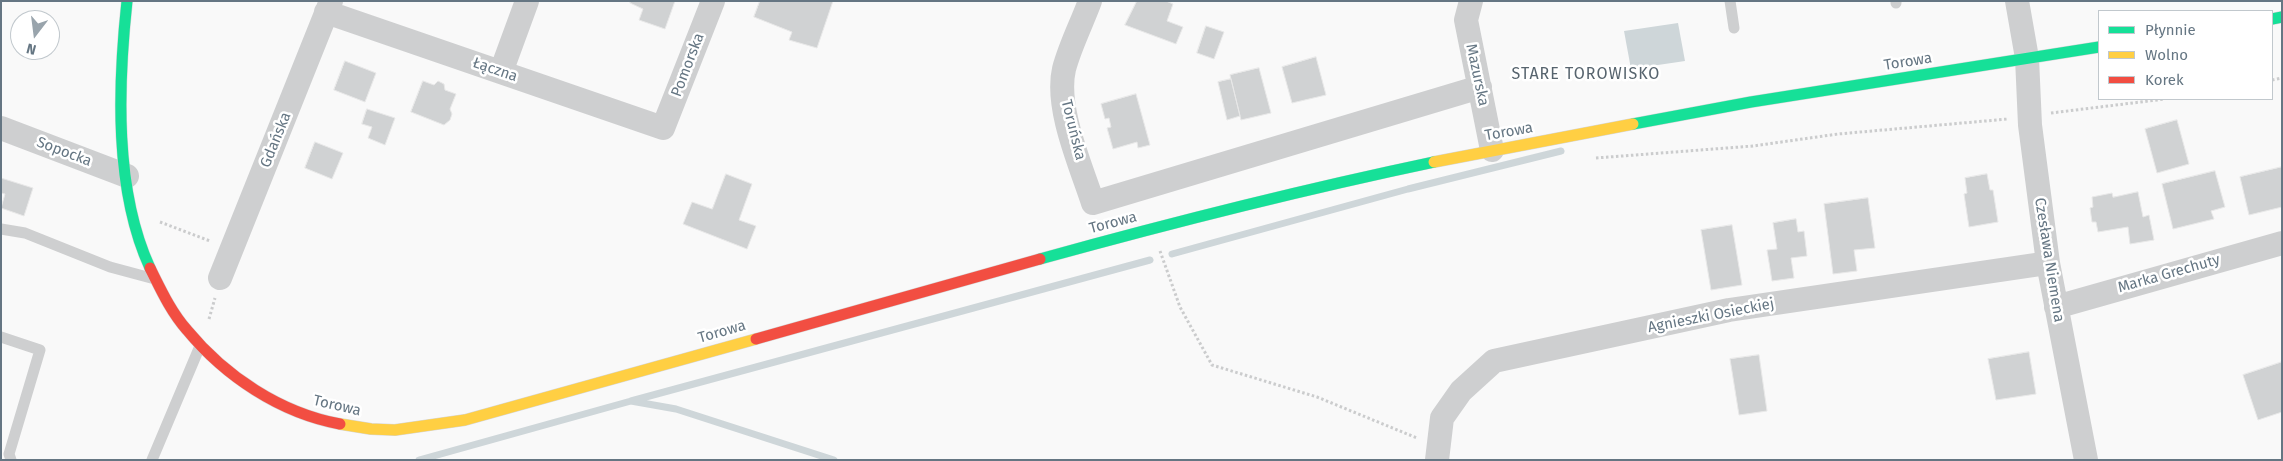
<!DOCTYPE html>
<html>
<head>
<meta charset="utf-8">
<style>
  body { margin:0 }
  #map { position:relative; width:2283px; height:461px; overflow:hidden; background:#f9f9f9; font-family:"Fira Sans",sans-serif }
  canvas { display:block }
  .frame { position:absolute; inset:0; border:2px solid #657683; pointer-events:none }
  .legend { position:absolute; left:2098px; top:10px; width:175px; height:90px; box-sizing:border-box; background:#fff; border:1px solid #c1c8cd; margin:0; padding:6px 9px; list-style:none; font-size:15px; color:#657683 }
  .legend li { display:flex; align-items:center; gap:10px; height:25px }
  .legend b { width:25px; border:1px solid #c1c8cd }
  .north { position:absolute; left:10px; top:10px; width:50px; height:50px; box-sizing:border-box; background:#fff; border:1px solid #c1c8cd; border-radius:50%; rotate:195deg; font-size:14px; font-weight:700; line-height:20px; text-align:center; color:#657683 }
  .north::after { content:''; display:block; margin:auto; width:18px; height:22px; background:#99a4ac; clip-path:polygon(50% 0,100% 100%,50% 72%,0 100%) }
</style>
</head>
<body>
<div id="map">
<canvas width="2283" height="461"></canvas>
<div class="frame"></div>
<ul class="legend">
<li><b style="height:6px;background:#16e098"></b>Płynnie</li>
<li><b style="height:6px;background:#ffcf43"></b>Wolno</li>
<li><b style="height:6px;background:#f24e42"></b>Korek</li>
</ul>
<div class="north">N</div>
</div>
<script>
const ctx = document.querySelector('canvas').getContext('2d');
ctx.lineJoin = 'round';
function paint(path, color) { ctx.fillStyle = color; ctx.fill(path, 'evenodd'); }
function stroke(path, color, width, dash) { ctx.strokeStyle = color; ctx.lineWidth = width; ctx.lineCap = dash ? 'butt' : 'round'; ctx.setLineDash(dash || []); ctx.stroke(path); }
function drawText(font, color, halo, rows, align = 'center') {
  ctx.font = font + ' "Fira Sans",sans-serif'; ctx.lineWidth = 5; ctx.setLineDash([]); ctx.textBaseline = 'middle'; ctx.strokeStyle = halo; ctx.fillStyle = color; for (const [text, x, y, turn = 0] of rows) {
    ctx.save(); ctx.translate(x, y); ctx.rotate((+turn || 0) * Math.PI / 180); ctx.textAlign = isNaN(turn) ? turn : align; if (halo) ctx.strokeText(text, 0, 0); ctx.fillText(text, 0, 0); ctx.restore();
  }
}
paint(new Path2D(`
  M 1678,23 L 1685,61 L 1631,69 L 1624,31 Z`), '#ced6d9');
stroke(new Path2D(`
  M 1172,254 L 1408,189 L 1561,151
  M 631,401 L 1150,260
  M 419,460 L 631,401 L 676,409 L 834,460`), '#ced6d9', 7);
const building = new Path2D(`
  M 631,1 L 675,1 L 665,29 L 639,20 L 643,9 L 630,3 Z
  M 760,1 L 833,1 L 817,48 L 789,40 L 792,32 L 754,17 Z
  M 1137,1 L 1166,1 L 1173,4 L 1167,21 L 1183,27 L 1176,44 L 1125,25 Z
  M 1206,26 L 1224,32 L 1214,59 L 1197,53 Z
  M 1316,57 L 1326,95 L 1292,103 L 1282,67 Z
  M 345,61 L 376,73 L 365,102 L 334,90 Z
  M 1259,68 L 1271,113 L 1241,120 L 1230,75 Z
  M 1231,79 L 1240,116 L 1227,120 L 1218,82 Z
  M 423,81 L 434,85 L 438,81 L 444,84 L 445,90 L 456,94 L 450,109 L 452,114 L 450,120 L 444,125 L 411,112 Z
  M 1136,94 L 1150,145 L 1138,148 L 1137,142 L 1113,149 L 1107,128 L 1111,127 L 1109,118 L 1105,119 L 1101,104 Z
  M 367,109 L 395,118 L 385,145 L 368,138 L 372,127 L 362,124 Z
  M 2177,120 L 2189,164 L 2157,173 L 2145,129 Z
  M 315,142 L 343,153 L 332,179 L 305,168 Z
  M 2282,167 L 2282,207 L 2249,215 L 2240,177 Z
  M 2215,171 L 2225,207 L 2211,211 L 2214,219 L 2173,229 L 2162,184 Z
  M 726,174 L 752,184 L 739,220 L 756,226 L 747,249 L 683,224 L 692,202 L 712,209 Z
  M 1987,174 L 1990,190 L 1993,190 L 1998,222 L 1969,227 L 1964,194 L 1967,193 L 1965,178 Z
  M 1,178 L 33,188 L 24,216 L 1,208 L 5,194 L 1,193 Z
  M 2138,192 L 2143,217 L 2149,215 L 2154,240 L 2130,244 L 2128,227 L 2098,232 L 2096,222 L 2092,222 L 2090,208 L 2093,207 L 2092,197 L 2112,193 L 2113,197 Z
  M 1868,198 L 1875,248 L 1854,250 L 1857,271 L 1833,274 L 1824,204 Z
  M 1796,219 L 1798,232 L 1804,231 L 1807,256 L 1791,258 L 1794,278 L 1772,281 L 1767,250 L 1777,249 L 1773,223 Z
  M 1732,225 L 1742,285 L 1711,290 L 1701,230 Z
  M 2029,352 L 2036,394 L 1996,400 L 1988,359 Z
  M 1759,355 L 1767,411 L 1739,415 L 1730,359 Z
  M 2282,362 L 2282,412 L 2258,420 L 2243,375 Z`);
paint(building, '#d0d2d3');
stroke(building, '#e8e8e8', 1);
const fast = new Path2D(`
  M 127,1 C 118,85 114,190 150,268
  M 2272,19 L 2282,17
  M 1633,124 L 1751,102 L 2099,47
  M 1040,259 C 1170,223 1301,190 1434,162`);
const slow = new Path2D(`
  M 1434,162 L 1633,124
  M 340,424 L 371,429 L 395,430 L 465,420 L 756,339`);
const jam = new Path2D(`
  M 150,268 C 161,290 171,312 187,330 C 225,376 280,413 340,424
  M 756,339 L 1040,259`);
stroke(fast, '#d5d6d7', 12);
stroke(slow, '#d5d6d7', 12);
stroke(jam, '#d5d6d7', 12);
stroke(new Path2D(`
  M 2272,80 L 2282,78
  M 2051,113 L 2165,99
  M 1596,158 L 1753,146 L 1838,134 L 2008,119
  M 160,222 L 210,241
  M 1160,251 L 1180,307 L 1212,365 L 1317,397 L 1417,438
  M 209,319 L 215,298`), '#cbcccd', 3, [2.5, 2.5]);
stroke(new Path2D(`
  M 1730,1 L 1734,28
  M 1896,1 L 1896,3
  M 1,229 L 25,233 L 110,267 L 151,278
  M 1,337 L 40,350 L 9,454 L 11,460
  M 152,460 L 200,346`), '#cecfd0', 11);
stroke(new Path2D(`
  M 1090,1 C 1082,23 1070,46 1064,69 C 1055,108 1081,166 1093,203 L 1480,87
  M 1471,1 L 1466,20 L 1492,150
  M 2017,1 L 2027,58 L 2030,125 L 2048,263 L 2086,460
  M 326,12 L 663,128 L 713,1
  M 501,72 L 527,1
  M 1,128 L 127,176
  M 220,278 L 331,1
  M 2056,307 L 2282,243
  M 1437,460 L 1442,418 L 1461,391 L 1494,361 L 1729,310 L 2048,263`), '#cecfd0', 24);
stroke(fast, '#16e098', 11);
stroke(slow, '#ffcf43', 11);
stroke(jam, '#f24e42', 11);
drawText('15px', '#657683', '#fff', [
  ["Torowa",1908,62,-9],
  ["Pomorska",688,65,-69],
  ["Łączna",495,70,19],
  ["Mazurska",1477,75,78],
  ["Toruńska",1073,130,76],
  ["Torowa",1509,132,-10],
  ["Gdańska",276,140,-68],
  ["Sopocka",64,152,21],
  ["Torowa",1113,223,-15],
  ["Czesława Niemena",2049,260,81],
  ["Marka Grechuty",2169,274,-16],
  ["Agnieszki Osieckiej",1711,316,-11],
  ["Torowa",722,332,-16],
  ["Torowa",337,406,13]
]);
ctx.letterSpacing = '1px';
drawText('16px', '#57646e', '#fff', [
  ["STARE TOROWISKO",1586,75]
]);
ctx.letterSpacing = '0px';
</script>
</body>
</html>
